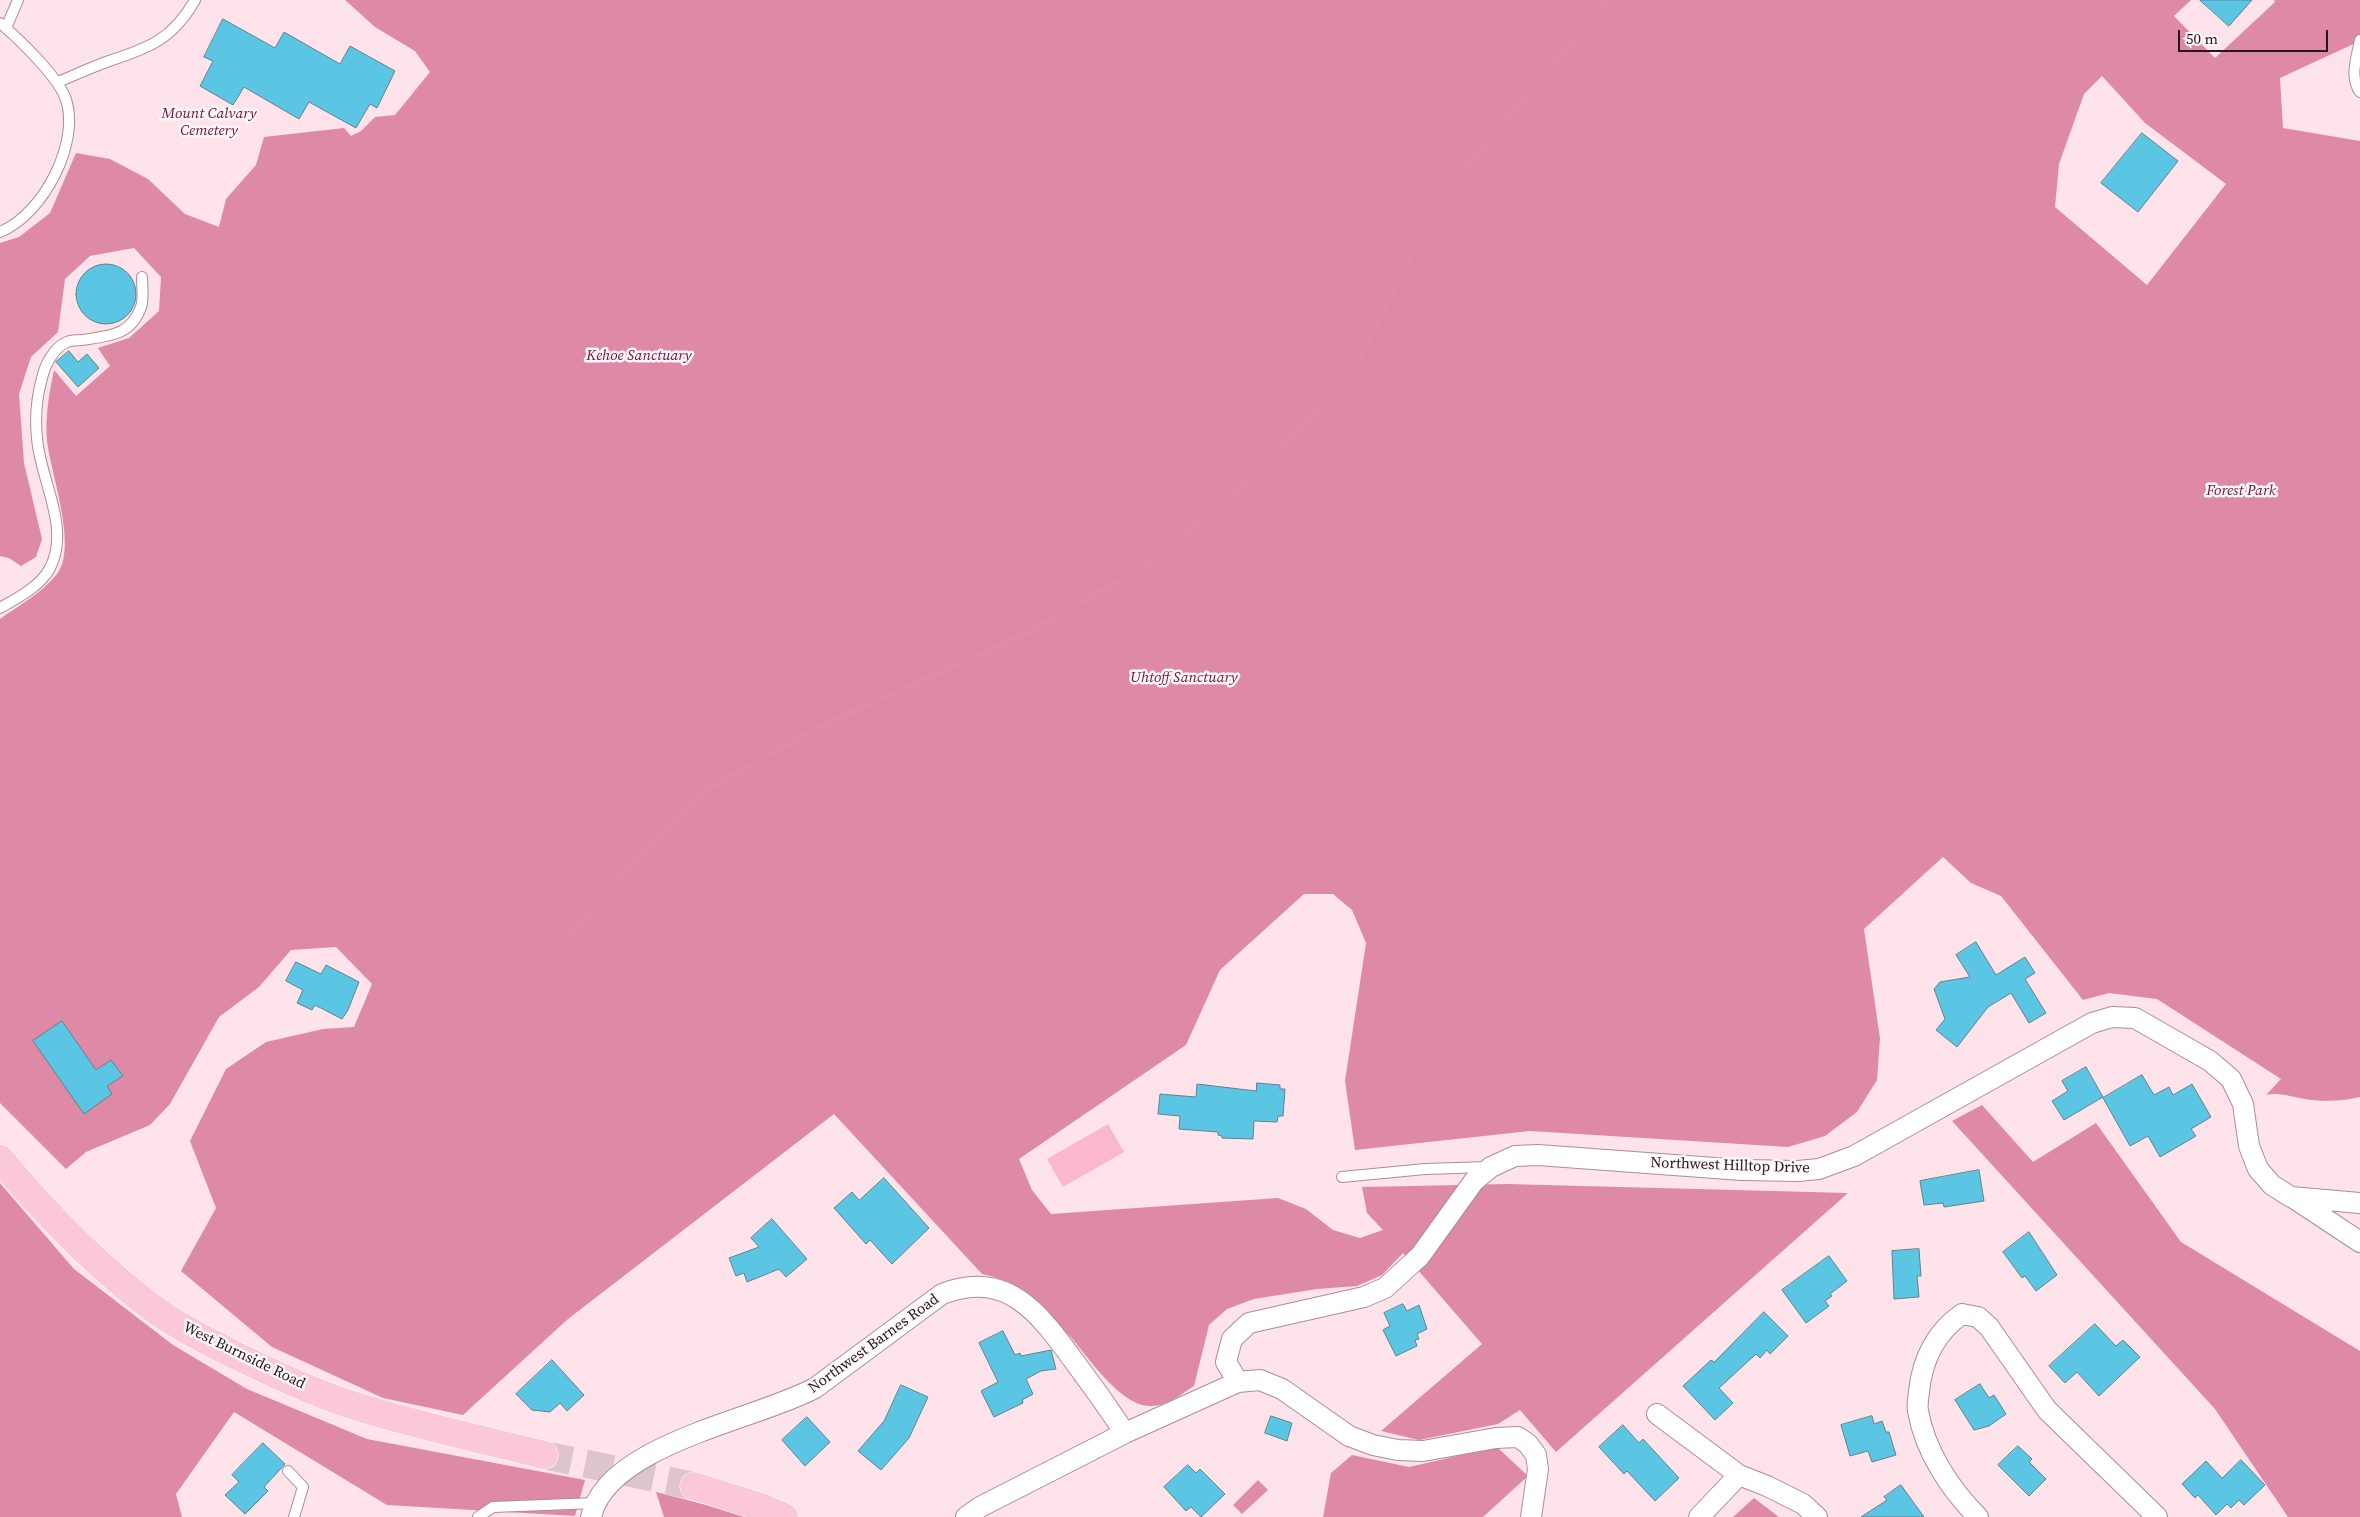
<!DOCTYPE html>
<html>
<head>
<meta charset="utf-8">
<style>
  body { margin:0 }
  #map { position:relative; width:2360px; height:1517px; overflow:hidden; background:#ffe3eb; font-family:"Source Serif 4",serif }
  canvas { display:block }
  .scale { position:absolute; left:2178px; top:30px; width:150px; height:22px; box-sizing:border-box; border:2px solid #23171b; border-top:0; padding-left:6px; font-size:15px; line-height:18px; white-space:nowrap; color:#23171b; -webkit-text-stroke:4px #fef7f8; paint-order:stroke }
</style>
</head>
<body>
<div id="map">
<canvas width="2360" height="1517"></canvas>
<div class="scale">50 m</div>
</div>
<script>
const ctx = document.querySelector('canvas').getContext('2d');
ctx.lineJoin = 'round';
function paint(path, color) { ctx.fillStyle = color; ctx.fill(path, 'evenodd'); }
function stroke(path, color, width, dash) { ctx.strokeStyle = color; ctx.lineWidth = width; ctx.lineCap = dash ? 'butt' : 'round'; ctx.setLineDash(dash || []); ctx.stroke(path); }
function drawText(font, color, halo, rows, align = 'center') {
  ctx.font = font + ' "Source Serif 4",serif'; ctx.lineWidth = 5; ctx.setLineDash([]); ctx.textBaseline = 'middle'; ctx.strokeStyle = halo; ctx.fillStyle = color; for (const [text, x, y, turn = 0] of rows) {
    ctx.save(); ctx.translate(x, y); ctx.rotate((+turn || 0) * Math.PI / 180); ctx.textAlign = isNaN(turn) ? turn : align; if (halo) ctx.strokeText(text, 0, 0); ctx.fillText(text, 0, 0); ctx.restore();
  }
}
paint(new Path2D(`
  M 1108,1124 L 1124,1152 L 1063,1187 L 1047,1159 Z`), '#fbb8cc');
paint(new Path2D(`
  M 345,0 L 2191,0 L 2174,16 L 2215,58 L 2275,2 L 2274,0 L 2360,0 L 2360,41 L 2280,78 L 2283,128 L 2360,141 L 2360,1097 C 2345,1101 2321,1102 2305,1099 C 2292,1097 2280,1092 2266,1095 L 2281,1079 L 2157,999 L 2109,993 L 2083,1000 L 2001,896 L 1971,883 L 1943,857 L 1864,929 L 1880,1038 L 1877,1080 L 1857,1112 L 1825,1136 L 1788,1147 L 1530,1131 L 1355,1150 L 1345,1081 L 1366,943 L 1352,910 L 1333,894 L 1304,894 L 1220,970 L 1186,1045 L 1019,1159 L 1032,1190 L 1051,1214 L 1278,1198 L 1306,1209 L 1333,1230 L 1360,1238 L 1383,1230 L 1367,1213 L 1362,1187 L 1507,1184 L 1848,1193 L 1556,1452 L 1520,1410 L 1498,1424 L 1419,1440 L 1381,1431 L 1482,1344 L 1403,1253 L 1382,1275 L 1357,1286 L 1317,1289 L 1254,1299 L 1227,1309 L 1209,1325 L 1194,1386 C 1180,1395 1166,1407 1149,1406 C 1119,1405 1087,1355 1068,1334 C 1054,1319 1038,1302 1021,1289 C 1009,1281 996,1277 982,1274 L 834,1114 L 568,1319 L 463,1415 L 383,1398 L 272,1347 L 181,1271 L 216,1208 L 190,1141 L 226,1069 L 266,1042 L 323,1029 L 354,1027 L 372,984 L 336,947 L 291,950 L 259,987 L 219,1017 L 170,1104 L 150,1125 L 86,1152 L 66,1169 L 0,1103 L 0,619 C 18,606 42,593 57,574 C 78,548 51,474 47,441 C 45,416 49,394 54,370 L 76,396 L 110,366 L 98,348 L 129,338 L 159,311 L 161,277 L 134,248 L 90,256 L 65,279 L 58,332 L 31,357 L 19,394 L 24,463 L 42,539 L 36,557 L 21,566 L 9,558 L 0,556 L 0,243 L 19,237 L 50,213 L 76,153 L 110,159 L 148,179 L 185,214 L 219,227 L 226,199 L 256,165 L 264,137 L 344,128 L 351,136 L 361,131 L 375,117 L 395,115 L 430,72 L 415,51 L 375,27 ZM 2102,76 L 2145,123 L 2226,184 L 2147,285 L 2055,207 L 2059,164 L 2084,94 Z
  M 1982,1105 L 2033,1162 L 2096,1123 L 2181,1242 L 2360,1351 L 2360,1517 L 2288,1517 L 2215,1409 L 1952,1121 Z
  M 0,1183 L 74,1269 L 173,1345 L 247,1389 L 367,1439 L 585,1480 L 575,1516 L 387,1505 L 234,1412 L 176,1494 L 182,1517 L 0,1517 Z
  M 1497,1447 L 1528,1476 L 1483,1517 L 1323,1517 L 1331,1473 L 1352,1455 L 1409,1467 Z
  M 656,1492 L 753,1517 L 664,1517 Z
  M 1754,1498 L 1779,1517 L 1733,1517 Z`), '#de8aa6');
paint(new Path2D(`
  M 1258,1480 L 1268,1490 L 1242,1514 L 1233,1505 Z`), '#df8ca7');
stroke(new Path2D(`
  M 565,941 L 642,853 L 706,790 L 815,729 L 1027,633 L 1148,565 L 1260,471 L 1355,369 L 1442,196 L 1608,0`), '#df8ca7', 6);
const building = new Path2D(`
  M 2200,0 L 2252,0 L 2229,26 Z
  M 223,19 L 275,48 L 284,32 L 340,64 L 350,46 L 395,71 L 377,108 L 370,104 L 356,128 L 309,102 L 299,119 L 244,87 L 233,105 L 200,86 L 213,61 L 204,57 Z
  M 2142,133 L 2178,161 L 2138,212 L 2101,183 Z
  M76 294a30 30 0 1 1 60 0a30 30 0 1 1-60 0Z
  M 69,351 L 78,362 L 87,354 L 99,368 L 78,387 L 56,362 Z
  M 1976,942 L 1996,975 L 2025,957 L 2035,973 L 2025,979 L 2046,1013 L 2029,1023 L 2011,993 L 1988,1007 L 1957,1047 L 1936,1030 L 1945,1019 L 1934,989 L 1940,982 L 1970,977 L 1956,955 Z
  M 296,962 L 321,974 L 326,965 L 359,982 L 348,1010 L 342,1019 L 315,1005 L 312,1010 L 297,1003 L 303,990 L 286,981 Z
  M 62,1021 L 96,1070 L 111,1060 L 123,1076 L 107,1086 L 112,1094 L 84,1114 L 33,1041 Z
  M 2086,1067 L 2103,1097 L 2064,1120 L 2052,1101 L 2068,1091 L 2062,1081 Z
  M 2142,1075 L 2154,1095 L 2169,1087 L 2173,1095 L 2192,1084 L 2211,1117 L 2191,1129 L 2196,1136 L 2160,1157 L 2148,1136 L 2130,1146 L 2103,1098 Z
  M 1257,1083 L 1280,1085 L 1280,1089 L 1285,1089 L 1283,1116 L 1278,1116 L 1277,1122 L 1254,1121 L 1253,1139 L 1222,1138 L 1222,1136 L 1218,1135 L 1218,1132 L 1179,1129 L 1180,1116 L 1158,1114 L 1160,1094 L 1196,1097 L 1197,1084 L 1256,1091 Z
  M 1979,1170 L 1984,1201 L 1944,1207 L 1943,1203 L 1924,1205 L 1920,1181 Z
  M 884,1178 L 929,1228 L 892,1264 L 870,1240 L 866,1244 L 834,1208 L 852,1192 L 859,1200 Z
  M 772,1219 L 807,1259 L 786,1277 L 779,1269 L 747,1282 L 744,1273 L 736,1276 L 729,1258 L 759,1247 L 751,1238 Z
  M 2029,1232 L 2057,1275 L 2036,1291 L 2025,1276 L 2022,1278 L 2003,1252 Z
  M 1919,1249 L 1921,1276 L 1917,1276 L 1919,1297 L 1894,1299 L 1892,1251 Z
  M 1829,1256 L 1847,1281 L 1830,1294 L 1832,1296 L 1825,1301 L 1829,1306 L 1806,1323 L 1782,1290 Z
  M 1403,1304 L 1407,1311 L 1419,1305 L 1427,1329 L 1417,1334 L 1419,1339 L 1415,1340 L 1417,1346 L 1396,1356 L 1383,1330 L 1390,1326 L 1384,1313 Z
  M 1764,1312 L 1788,1336 L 1770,1354 L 1767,1350 L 1760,1358 L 1756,1354 L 1719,1388 L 1733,1403 L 1715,1420 L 1683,1386 L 1711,1360 L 1714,1362 Z
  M 2095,1324 L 2116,1346 L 2123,1340 L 2140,1357 L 2099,1396 L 2077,1372 L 2065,1383 L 2049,1366 Z
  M 1003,1331 L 1015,1355 L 1020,1353 L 1021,1356 L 1051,1350 L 1056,1369 L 1041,1371 L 1026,1379 L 1033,1394 L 1022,1400 L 1023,1403 L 994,1417 L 981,1391 L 998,1382 L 979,1343 Z
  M 552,1360 L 584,1395 L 567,1411 L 560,1403 L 550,1412 L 532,1410 L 516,1394 Z
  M 1980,1384 L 1989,1398 L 1994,1395 L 2006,1414 L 1989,1426 L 1974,1430 L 1955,1400 Z
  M 901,1385 L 928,1397 L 909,1438 L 881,1470 L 858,1451 L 884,1421 Z
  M 1271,1416 L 1292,1423 L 1287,1441 L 1265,1433 Z
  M 1872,1416 L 1874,1424 L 1882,1421 L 1886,1432 L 1889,1432 L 1896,1455 L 1872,1462 L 1868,1451 L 1850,1456 L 1841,1425 Z
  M 807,1417 L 830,1442 L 805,1466 L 782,1440 Z
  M 1623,1425 L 1639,1443 L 1643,1439 L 1679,1478 L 1655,1501 L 1627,1471 L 1624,1474 L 1599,1447 Z
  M 263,1443 L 285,1464 L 264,1487 L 268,1491 L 245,1514 L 225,1495 L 239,1482 L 232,1475 Z
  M 2018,1446 L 2032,1459 L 2029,1462 L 2046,1479 L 2029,1496 L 1998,1465 Z
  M 2241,1460 L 2265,1485 L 2244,1505 L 2239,1500 L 2231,1508 L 2227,1504 L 2216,1515 L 2198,1495 L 2195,1498 L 2182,1484 L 2206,1461 L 2222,1478 Z
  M 1188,1465 L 1196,1473 L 1200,1469 L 1225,1494 L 1201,1517 L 1191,1507 L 1186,1511 L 1164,1487 Z
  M 1901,1485 L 1924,1517 L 1861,1517 L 1887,1500 L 1884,1497 Z`);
paint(building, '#5bc6e4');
stroke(building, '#61818c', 1);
stroke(new Path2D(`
  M 544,1455 L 694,1486`), '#dec4cc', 28, [28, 14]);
const service = new Path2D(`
  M 0,23 C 18,38 57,76 65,97 C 82,141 43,215 0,232
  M 6,28 L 18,0
  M 2360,40 C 2357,57 2349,77 2360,92
  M 58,82 C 75,75 92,67 109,61 C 149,48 173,39 195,0
  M 0,608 C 16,599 41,586 50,568 C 71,527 40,480 37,438 C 35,419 37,396 42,378 C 45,365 54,347 67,342 C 72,340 78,340 82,340 C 108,336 131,336 141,307 C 144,299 142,286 142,277
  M 1342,1177 L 1425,1169 L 1488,1167
  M 288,1471 L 303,1487 L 294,1517
  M 478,1517 L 493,1507 L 596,1503`);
const minor = new Path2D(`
  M 2295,1199 L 2360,1242
  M 1238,1382 L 1226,1362 L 1232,1339 L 1249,1323 L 1364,1297 L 1385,1288 L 1420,1256 L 1474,1181 L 1491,1167 L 1515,1156 L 1538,1155 L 1742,1170 L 1798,1171 L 1819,1169 L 1854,1156 L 2092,1023 L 2112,1017 L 2135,1018 L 2210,1061 L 2231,1079 L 2243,1104 L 2249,1146 L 2258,1169 L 2272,1185 L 2291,1197 L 2360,1203
  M 1657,1414 L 1739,1475 L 1767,1486 L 1803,1504 L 1817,1517
  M 591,1517 C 607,1444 756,1420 815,1388 L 942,1294 C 1007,1269 1039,1313 1074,1361 C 1092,1385 1109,1409 1125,1433
  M 966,1517 L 980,1507 L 1125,1433 L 1238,1382 L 1260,1380 L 1282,1389 L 1349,1436 L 1373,1445 L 1398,1450 L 1423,1451 L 1496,1438 L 1518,1437 L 1528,1444 L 1536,1455 L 1538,1469 L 1531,1517
  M 1699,1517 L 1739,1475
  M 1978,1517 C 1950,1489 1925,1451 1918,1411 C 1917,1405 1918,1398 1919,1392 C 1922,1360 1936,1332 1962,1314 L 1978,1317 L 1989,1327 L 2047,1410 L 2157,1517`);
const primary = new Path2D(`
  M 0,1159 C 46,1214 95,1265 154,1309 C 180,1328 210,1343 239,1357 C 280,1377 321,1396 365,1409 C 424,1427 484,1440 544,1455
  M 694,1486 L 761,1507 L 784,1517`);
stroke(service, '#ab8c95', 12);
stroke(minor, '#ab8c95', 22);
stroke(primary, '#fff', 29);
stroke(service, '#fff', 10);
stroke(minor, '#fff', 20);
stroke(primary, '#fbc8d8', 28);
drawText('italic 15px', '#710d3c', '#fef7f8', [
  ["Mount Calvary",209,114],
  ["Cemetery",209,131],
  ["Kehoe Sanctuary",639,356],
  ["Forest Park",2241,491],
  ["Uhtoff Sanctuary",1184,678]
]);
drawText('15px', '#23171b', '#fef7f8', [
  ["Northwest Hilltop Drive",1730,1166,2],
  ["Northwest Barnes Road",874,1344,-36],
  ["West Burnside Road",244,1356,26]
]);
</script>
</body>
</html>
